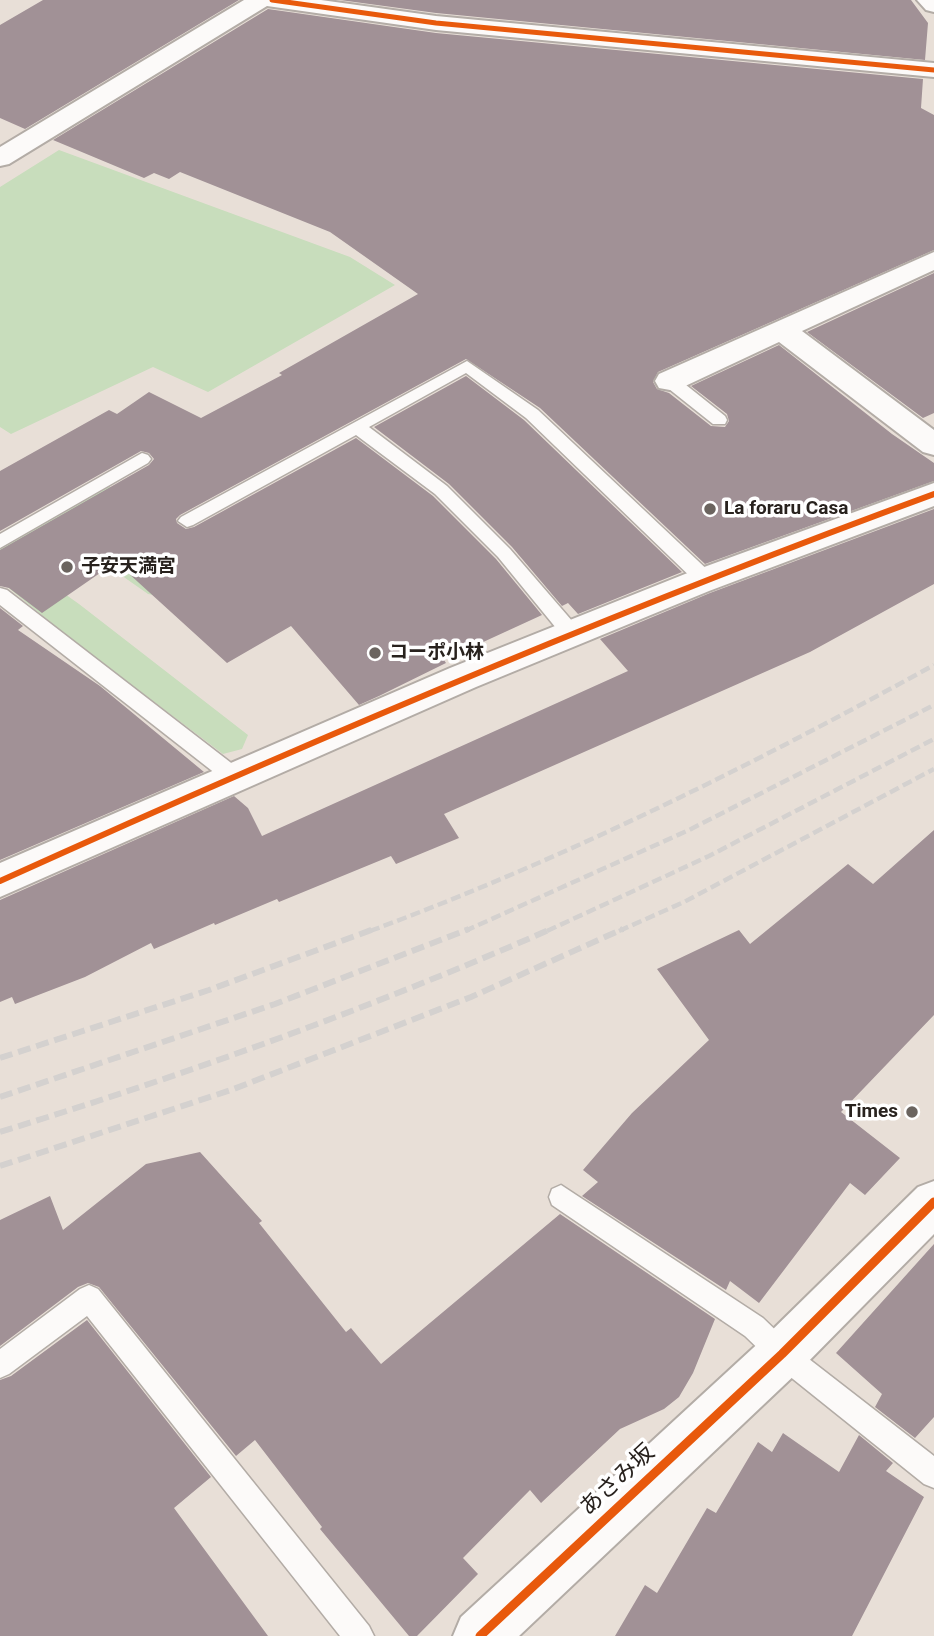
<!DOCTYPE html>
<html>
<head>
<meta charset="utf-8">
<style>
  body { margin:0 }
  canvas { display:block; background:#e8dfd7 }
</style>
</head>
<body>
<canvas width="934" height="1636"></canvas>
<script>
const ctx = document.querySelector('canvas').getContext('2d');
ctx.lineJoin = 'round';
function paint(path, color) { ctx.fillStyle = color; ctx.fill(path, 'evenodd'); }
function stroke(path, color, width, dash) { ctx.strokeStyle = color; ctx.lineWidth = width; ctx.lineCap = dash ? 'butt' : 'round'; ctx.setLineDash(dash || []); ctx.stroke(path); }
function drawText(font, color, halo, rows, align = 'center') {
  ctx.font = font + ' Roboto,"Noto Sans JP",sans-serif'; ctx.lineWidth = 7; ctx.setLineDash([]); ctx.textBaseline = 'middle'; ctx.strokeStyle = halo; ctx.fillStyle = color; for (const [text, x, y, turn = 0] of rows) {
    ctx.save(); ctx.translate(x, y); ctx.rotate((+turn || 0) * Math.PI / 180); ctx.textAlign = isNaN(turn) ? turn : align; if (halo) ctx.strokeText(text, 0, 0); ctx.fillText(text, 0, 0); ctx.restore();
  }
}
paint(new Path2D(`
  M 59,150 L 350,257 L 395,285 L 208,392 L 153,367 L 11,434 L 0,427 L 0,187 Z
  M 102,481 L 205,557 L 158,596 L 148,594 L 61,533 L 17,560 L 79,604 L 248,735 L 242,749 L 223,754 L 76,643 L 0,581 L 0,541 Z`), '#c8ddbc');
paint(new Path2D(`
  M 43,0 L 239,0 L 25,129 L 0,118 L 0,25 Z
  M 340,0 L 911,0 L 928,23 L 925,60 L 436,13 Z
  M 268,9 L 436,33 L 923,79 L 921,108 L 934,115 L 934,250 L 658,372 L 653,382 L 657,389 L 669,393 L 711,426 L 725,427 L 729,421 L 727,414 L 691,386 L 779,345 L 892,434 L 934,463 L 934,481 L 705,564 L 540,408 L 466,359 L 180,515 L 176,519 L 177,523 L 186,529 L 194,527 L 356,438 L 433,496 L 496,559 L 542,615 L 444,660 L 446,663 L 379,696 L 359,705 L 291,626 L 227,663 L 116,562 L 42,613 L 9,588 L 0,586 L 0,550 L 149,465 L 154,459 L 149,453 L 141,451 L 0,531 L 0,471 L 109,410 L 117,414 L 149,392 L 201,418 L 282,375 L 279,373 L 418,294 L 330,232 L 180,172 L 169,179 L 154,173 L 144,178 L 53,140 Z
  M 934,273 L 934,413 L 923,418 L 807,332 Z
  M 466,376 L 524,420 L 682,572 L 578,614 L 568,603 L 562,606 L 512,547 L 449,484 L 374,427 Z
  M 934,509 L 934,584 L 810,652 L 444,814 L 459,838 L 396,864 L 391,856 L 279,902 L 277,899 L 215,925 L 214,923 L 154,949 L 151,943 L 85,977 L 15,1004 L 12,997 L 0,1002 L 0,900 L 234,796 L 248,808 L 262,836 L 628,671 L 600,639 L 710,593 Z
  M 0,608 L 23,626 L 18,630 L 100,686 L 204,772 L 0,860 Z
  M 934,830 L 934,1015 L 841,1112 L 900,1158 L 865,1195 L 850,1183 L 759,1303 L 730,1281 L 726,1290 L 582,1196 L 598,1182 L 583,1170 L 632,1113 L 709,1040 L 657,969 L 739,930 L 750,944 L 848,864 L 873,884 Z
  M 200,1152 L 262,1221 L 259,1223 L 346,1332 L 351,1328 L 381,1364 L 560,1214 L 715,1319 L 693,1373 L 679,1397 L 664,1409 L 620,1429 L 541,1503 L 530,1490 L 463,1558 L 478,1574 L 417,1636 L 409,1636 L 320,1529 L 322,1527 L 255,1440 L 236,1456 L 99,1287 L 88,1283 L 78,1287 L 0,1346 L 0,1220 L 50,1196 L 63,1230 L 146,1164 Z
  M 934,1244 L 934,1417 L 915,1438 L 875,1407 L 882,1394 L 836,1353 Z
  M 87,1320 L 211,1477 L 174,1508 L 268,1636 L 0,1636 L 0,1380 L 11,1376 Z
  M 783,1433 L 839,1472 L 859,1435 L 893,1463 L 886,1471 L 924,1497 L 852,1636 L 615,1636 L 645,1585 L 657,1593 L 707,1508 L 716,1513 L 758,1442 L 772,1452 Z`), '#a19196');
const service = new Path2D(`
  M 467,361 L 538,410 L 714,576 L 716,581 L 714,586 L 700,586 L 526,418 L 466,373 L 369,427 L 447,486 L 510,549 L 579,629 L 582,634 L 579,639 L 565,639 L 498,557 L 435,494 L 356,435 L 193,525 L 187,527 L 178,521 L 181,517 Z
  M 670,376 L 676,377 L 725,416 L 727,420 L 725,424 L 713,424 L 664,385 L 662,381 Z
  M 142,453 L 148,455 L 151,459 L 148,463 L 0,548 L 0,534 Z
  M 0,588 L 7,590 L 239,769 L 242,775 L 239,781 L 232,783 L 225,781 L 0,605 Z
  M 561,1185 L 763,1318 L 791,1345 L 934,1456 L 934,1488 L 924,1484 L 773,1363 L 745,1336 L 552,1205 L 549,1197 L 552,1189 Z
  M 89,1285 L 98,1289 L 369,1626 L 374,1636 L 340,1636 L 87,1316 L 9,1374 L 0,1378 L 0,1349 L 80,1289 Z`);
const minor = new Path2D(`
  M 244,0 L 321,0 L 436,16 L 934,63 L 934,77 L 436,30 L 267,6 L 9,164 L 0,166 L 0,147 Z
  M 917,0 L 934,0 L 934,12 L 926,10 Z
  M 934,252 L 934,270 L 802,331 L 934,430 L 934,455 L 923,452 L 779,342 L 681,388 L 670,390 L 659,388 L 655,381 L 659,374 Z
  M 934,483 L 934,506 L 709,591 L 476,687 L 0,897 L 0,863 L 450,668 L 685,574 Z
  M 934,1181 L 934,1234 L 799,1371 L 519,1636 L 453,1636 L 461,1617 L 765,1337 L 918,1187 Z`);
stroke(service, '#b3aca6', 3);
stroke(minor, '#b3aca6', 4);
paint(service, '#fcfaf9');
paint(minor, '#fcfaf9');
stroke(new Path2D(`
  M 370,931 C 565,859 752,765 934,665
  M 465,931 L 689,830 L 934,705
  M 547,931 L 709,856 L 934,739
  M 619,931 L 684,902 L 934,769`), '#d4d1cf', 4.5, [10, 4.5]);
stroke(new Path2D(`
  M 0,1058 L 209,990 L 374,929
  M 0,1097 L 275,1004 L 469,929
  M 0,1132 C 188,1074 371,1008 551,929
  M 0,1166 L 231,1090 L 471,997 L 623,929`), '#d4d1cf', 6, [13, 6]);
stroke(new Path2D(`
  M 272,0 L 436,23 L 934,70`), '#e8590c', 5);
stroke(new Path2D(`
  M 0,881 C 307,742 617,610 934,494`), '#e8590c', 6);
stroke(new Path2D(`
  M 480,1636 L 782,1354 L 934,1202`), '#e8590c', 9);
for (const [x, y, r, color] of [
  [710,509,7,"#6b645f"],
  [67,567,7,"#6b645f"],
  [375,653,7,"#6b645f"],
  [912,1112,7,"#6b645f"]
]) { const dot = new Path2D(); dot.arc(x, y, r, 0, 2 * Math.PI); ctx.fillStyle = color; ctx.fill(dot); stroke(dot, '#fff', 2.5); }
drawText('bold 19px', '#28221e', '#fff', [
  ["La foraru Casa",724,509],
  ["子安天満宮",81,567],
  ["コーポ小林",389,653],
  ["Times",898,1112,"right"]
], 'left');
drawText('23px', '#28221e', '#fff', [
  ["あさみ坂",618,1481,-43]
]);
</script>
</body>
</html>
